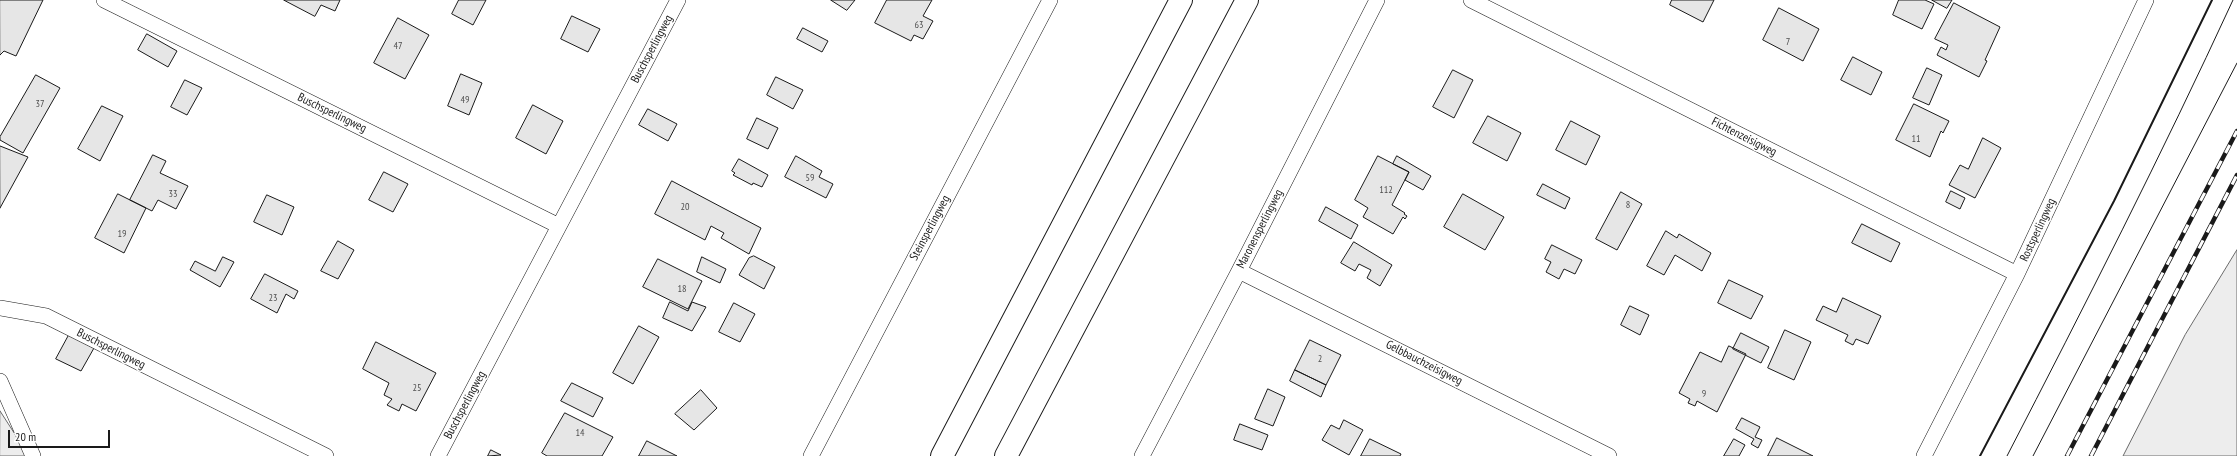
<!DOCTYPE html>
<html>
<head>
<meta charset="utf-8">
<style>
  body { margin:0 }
  #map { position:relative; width:2237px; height:456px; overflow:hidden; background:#fff; font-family:"PT Sans Narrow",sans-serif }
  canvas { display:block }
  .scale { position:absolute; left:8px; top:430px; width:102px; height:18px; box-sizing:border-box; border:2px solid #1a1a1a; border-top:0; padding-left:5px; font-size:12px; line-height:14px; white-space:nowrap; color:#1a1a1a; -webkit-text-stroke:3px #fff; paint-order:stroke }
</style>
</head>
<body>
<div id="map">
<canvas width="2237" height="456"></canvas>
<div class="scale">20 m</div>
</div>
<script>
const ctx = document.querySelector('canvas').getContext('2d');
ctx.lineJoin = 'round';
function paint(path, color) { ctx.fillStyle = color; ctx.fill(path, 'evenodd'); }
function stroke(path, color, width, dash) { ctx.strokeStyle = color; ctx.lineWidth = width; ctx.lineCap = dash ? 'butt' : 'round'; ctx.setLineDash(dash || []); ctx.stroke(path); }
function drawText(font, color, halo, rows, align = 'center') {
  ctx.font = font + ' "PT Sans Narrow",sans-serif'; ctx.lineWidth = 3; ctx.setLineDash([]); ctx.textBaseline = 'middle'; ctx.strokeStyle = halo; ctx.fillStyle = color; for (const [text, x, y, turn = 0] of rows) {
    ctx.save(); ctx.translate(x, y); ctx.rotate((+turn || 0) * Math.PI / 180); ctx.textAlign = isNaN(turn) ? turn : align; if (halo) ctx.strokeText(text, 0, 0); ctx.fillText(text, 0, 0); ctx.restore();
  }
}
const built = new Path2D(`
  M 2237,250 L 2237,456 L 2123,456 L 2185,335 Z
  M 0,411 L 29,456 L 0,456 Z`);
paint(built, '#ededed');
stroke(built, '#6a6a6a', 1);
const building = new Path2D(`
  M 0,0 L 43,0 L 16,56 L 4,51 L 0,55 Z
  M 284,0 L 340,0 L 335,11 L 321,5 L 315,16 Z
  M 459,0 L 486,0 L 473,25 L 452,14 Z
  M 831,0 L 855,0 L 847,10 Z
  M 887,0 L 932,0 L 923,16 L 933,21 L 923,39 L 914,35 L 911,41 L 875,23 Z
  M 1672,0 L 1714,0 L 1703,22 L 1670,5 Z
  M 1899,0 L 1925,0 L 1934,4 L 1922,29 L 1893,15 Z
  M 1932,0 L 1952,0 L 1947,8 Z
  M 1954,3 L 2000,27 L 1985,60 L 1987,61 L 1979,77 L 1937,55 L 1941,47 L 1946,50 L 1948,45 L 1935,39 Z
  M 1779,8 L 1819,29 L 1803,61 L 1763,40 Z
  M 572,16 L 600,29 L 588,52 L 561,39 Z
  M 398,18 L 429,35 L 405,79 L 374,63 Z
  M 803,28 L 828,41 L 822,52 L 797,39 Z
  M 147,34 L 177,51 L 168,67 L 138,50 Z
  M 1853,57 L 1882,72 L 1871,95 L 1841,80 Z
  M 1927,68 L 1942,75 L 1929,105 L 1913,98 Z
  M 1453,70 L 1473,80 L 1454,118 L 1433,107 Z
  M 461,74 L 482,83 L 469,115 L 448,106 Z
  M 36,75 L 60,88 L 23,153 L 0,140 L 0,137 Z
  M 776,77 L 803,90 L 793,109 L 767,95 Z
  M 185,80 L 202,88 L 187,115 L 171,107 Z
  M 1914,104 L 1949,121 L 1943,133 L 1941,131 L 1930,157 L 1896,140 Z
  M 533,105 L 563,121 L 546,154 L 516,138 Z
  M 102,106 L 123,116 L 100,161 L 78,149 Z
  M 648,109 L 677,124 L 668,141 L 639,125 Z
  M 1488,116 L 1521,133 L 1507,161 L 1473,143 Z
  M 757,118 L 778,128 L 768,149 L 747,139 Z
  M 1571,121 L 1600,136 L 1586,165 L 1556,150 Z
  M 1983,138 L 2001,148 L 1975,198 L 1949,185 L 1960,165 L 1968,169 Z
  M 0,146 L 28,157 L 0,208 Z
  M 153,155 L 166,161 L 160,173 L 188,186 L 176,209 L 158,200 L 152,211 L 130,200 Z
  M 796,156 L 822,171 L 819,177 L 833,184 L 826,198 L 785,177 Z
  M 1378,156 L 1409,172 L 1392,205 L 1405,213 L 1404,214 L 1407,216 L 1405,219 L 1403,217 L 1393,234 L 1363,217 L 1368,208 L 1355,200 Z
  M 1397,156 L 1431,176 L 1423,190 L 1405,180 L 1409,172 L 1393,164 Z
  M 739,159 L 768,175 L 762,187 L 753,183 L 752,185 L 733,175 L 735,173 L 732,171 Z
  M 384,172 L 408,184 L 393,212 L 369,200 Z
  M 672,181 L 761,228 L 749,254 L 721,238 L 724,233 L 711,226 L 705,240 L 655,214 Z
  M 1543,184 L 1570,198 L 1565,209 L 1537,195 Z
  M 1951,191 L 1965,198 L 1960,209 L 1946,202 Z
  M 1621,192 L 1642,204 L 1617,250 L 1596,239 Z
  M 118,194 L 146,208 L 124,253 L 95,238 Z
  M 1463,194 L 1504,217 L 1485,250 L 1444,227 Z
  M 267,195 L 294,207 L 282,235 L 254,222 Z
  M 1326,207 L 1358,225 L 1351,239 L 1319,221 Z
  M 1862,224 L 1900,243 L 1891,262 L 1852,243 Z
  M 1666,231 L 1677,238 L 1679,234 L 1711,253 L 1702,271 L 1675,255 L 1664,275 L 1647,266 Z
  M 338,241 L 354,250 L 338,279 L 321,271 Z
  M 1354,242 L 1392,265 L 1380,286 L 1367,278 L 1371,270 L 1359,264 L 1355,271 L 1341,263 Z
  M 1552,245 L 1582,260 L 1575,274 L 1564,269 L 1559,279 L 1546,272 L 1551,262 L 1545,259 Z
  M 754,256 L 775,267 L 764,289 L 739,275 L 749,258 Z
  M 223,257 L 234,262 L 220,287 L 190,270 L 195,261 L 215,271 Z
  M 702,257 L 726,269 L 720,283 L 697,272 Z
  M 658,259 L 702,281 L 688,309 L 643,287 Z
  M 265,274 L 298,291 L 294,299 L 286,294 L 277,313 L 251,299 Z
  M 1729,280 L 1763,296 L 1751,319 L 1718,303 Z
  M 1843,298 L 1881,316 L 1868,344 L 1856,339 L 1853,345 L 1845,341 L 1848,335 L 1816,320 L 1823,306 L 1836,312 Z
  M 670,302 L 688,311 L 692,302 L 706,307 L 692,331 L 663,318 Z
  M 734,303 L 755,314 L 740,342 L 719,332 Z
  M 1630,306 L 1649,315 L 1640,335 L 1621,325 Z
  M 639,326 L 659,337 L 633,384 L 613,373 Z
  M 1785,330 L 1811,342 L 1794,380 L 1768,368 Z
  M 1741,333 L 1769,347 L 1761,363 L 1733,349 Z
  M 69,335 L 94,348 L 81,371 L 56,359 Z
  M 1310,340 L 1341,355 L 1326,385 L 1295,370 Z
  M 376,342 L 436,373 L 416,411 L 402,404 L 399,411 L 387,405 L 392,399 L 384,395 L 389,383 L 363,369 Z
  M 1729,346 L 1746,354 L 1717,412 L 1697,401 L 1695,406 L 1688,403 L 1690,399 L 1679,393 L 1700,352 L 1721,362 Z
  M 1295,370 L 1326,385 L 1321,397 L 1290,381 Z
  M 572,383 L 603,398 L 593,417 L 561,401 Z
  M 1268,389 L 1285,397 L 1273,426 L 1255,419 Z
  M 701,390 L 717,408 L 694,430 L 675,414 Z
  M 565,413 L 613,437 L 602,456 L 547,456 L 542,453 Z
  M 1742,418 L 1760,427 L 1755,437 L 1762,440 L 1758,448 L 1751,444 L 1754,439 L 1736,429 Z
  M 1344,420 L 1363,430 L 1349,455 L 1322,440 L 1331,425 L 1339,429 Z
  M 1240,424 L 1268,435 L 1262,450 L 1234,440 Z
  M 1777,438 L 1813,456 L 1768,456 Z
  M 1370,439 L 1401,454 L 1400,456 L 1361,456 Z
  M 1734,439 L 1745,445 L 1739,456 L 1724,456 Z
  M 647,441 L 677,456 L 639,456 Z
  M 491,450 L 501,455 L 488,456 Z`);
paint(building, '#e6e6e6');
stroke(building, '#1a1a1a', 1);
const lane = new Path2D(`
  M 104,0 L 559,226
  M 1471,0 L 2017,274
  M 1239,271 L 1609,456
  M 0,308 L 46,316 L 326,456
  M 0,381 L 33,456
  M 438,456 L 678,0
  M 811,456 L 1050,0
  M 1142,456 L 1239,271 L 1377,0
  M 1924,456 L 2017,274 L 2146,0`);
const highway = new Path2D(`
  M 942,456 L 1181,0
  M 1006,456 L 1247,0`);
stroke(lane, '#1a1a1a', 16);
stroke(highway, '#1a1a1a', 24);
stroke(lane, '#fff', 15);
stroke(highway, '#fff', 22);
stroke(new Path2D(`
  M 2007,456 C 2085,305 2162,154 2233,0
  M 2033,456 L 2237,63`), '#1a1a1a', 1);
const rail = new Path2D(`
  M 2067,456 L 2237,131
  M 2091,456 L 2237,175`);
stroke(rail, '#1a1a1a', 4.5);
stroke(rail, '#fff', 3, [9]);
stroke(new Path2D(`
  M 1980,456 L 2114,201 L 2212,0`), '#1a1a1a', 2);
drawText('10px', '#4d4d4d', null, [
  ["63",919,25],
  ["7",1788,42],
  ["47",398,46],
  ["49",465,100],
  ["37",40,104],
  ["11",1916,139],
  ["59",810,178],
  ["112",1386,190],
  ["33",173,194],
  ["8",1628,205],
  ["20",685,207],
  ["19",122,234],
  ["18",682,289],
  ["23",273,298],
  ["2",1320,359],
  ["25",417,388],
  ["9",1704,394],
  ["14",580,433]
]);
drawText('12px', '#1a1a1a', '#fff', [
  ["Buschsperlingweg",652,49,-62],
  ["Buschsperlingweg",332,113,26],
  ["Fichtenzeisigweg",1744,137,27],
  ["Steinsperlingweg",930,228,-62],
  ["Maronensperlingweg",1260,229,-63],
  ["Rostsperlingweg",2038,230,-65],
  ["Buschsperlingweg",111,349,27],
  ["Gelbbauchzeisigweg",1424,363,27],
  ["Buschsperlingweg",465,405,-62]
]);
</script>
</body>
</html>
